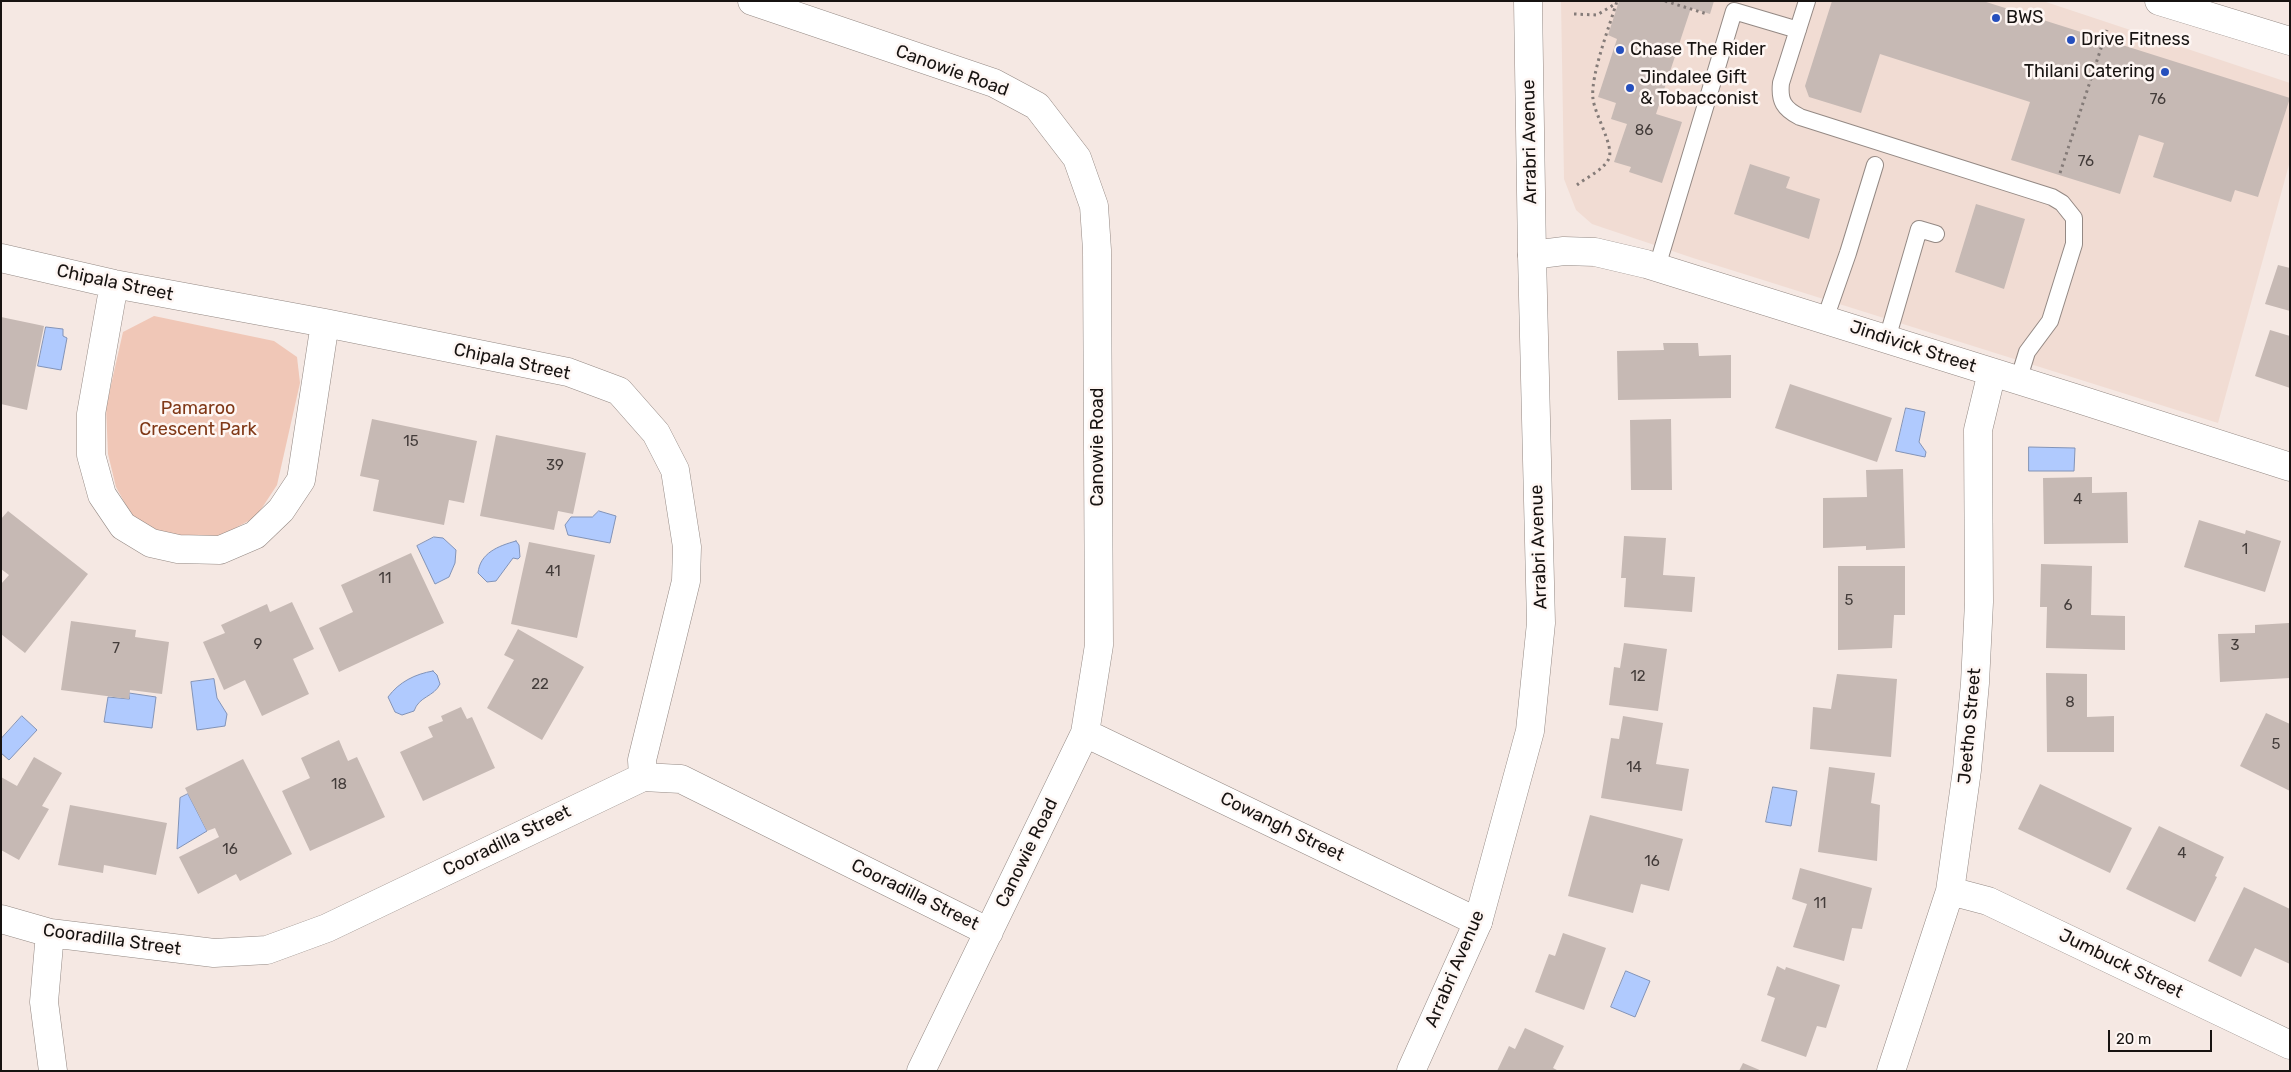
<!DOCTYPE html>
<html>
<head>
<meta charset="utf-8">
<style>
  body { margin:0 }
  #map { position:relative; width:2291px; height:1072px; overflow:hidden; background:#f5e8e3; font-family:Rubik,sans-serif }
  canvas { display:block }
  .frame { position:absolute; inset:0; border:2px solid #171311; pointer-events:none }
  .scale { position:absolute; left:2108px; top:1030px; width:104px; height:22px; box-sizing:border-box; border:2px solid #171311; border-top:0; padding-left:6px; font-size:15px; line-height:18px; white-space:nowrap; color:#171311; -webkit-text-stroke:4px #fef6f3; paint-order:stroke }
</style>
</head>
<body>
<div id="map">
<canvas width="2291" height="1072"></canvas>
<div class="frame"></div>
<div class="scale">20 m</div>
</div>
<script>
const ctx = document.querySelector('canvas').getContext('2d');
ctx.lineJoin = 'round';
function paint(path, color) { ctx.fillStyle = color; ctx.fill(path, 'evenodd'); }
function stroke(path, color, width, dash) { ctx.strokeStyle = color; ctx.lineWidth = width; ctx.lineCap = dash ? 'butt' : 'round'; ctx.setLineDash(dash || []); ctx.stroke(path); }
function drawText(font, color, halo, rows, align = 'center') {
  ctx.font = font + ' Rubik,sans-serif'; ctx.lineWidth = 5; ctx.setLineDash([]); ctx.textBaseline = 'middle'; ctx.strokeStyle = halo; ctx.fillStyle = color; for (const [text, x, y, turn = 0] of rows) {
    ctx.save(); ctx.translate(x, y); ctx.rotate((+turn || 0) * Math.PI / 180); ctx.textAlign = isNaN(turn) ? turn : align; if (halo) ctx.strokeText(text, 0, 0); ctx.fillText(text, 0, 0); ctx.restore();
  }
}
paint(new Path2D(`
  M 1561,1 L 2043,1 L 2290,83 L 2290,161 L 2218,423 L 1693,258 L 1592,224 L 1576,210 L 1564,179 Z`), '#f1dcd3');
paint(new Path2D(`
  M 154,316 L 274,341 L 297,357 L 300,383 L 277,485 L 256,517 L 220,536 L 189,540 L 157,531 L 132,516 L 116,487 L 108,454 L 106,407 L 123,332 Z`), '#f0c7b7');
const water = new Path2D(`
  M 46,327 L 63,329 L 63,336 L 67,338 L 61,370 L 38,366 Z
  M 1906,408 L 1925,412 L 1919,442 L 1926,452 L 1925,457 L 1896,451 Z
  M 2029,447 L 2075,448 L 2074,471 L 2029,471 Z
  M 599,511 L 616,516 L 610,543 L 568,535 L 565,525 L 571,517 L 592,517 Z
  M 434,537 L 443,538 L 456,550 L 455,563 L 449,577 L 435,584 L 417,546 Z
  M 516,541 L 519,545 L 520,557 L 518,559 L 513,558 L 496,581 L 487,582 L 478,573 C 480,553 498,546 516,541 Z
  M 433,671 L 437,675 L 440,684 C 434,697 419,696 414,711 L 402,715 L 395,712 L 388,697 C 399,682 415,674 433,671 Z
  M 214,679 L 217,698 L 227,714 L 225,726 L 197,730 L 191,682 Z
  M 129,693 L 156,697 L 152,728 L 104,722 L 108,697 L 129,699 Z
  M 22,716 L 37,730 L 9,760 L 1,753 L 1,739 Z
  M 1773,787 L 1797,791 L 1791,826 L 1766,822 Z
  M 188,794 L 207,831 L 177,849 L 180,798 Z
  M 1626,971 L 1650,981 L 1635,1017 L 1611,1007 Z`);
paint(water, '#b0cafe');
stroke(water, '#8293b7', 1);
paint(new Path2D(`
  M 1619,1 L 1714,1 L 1710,14 L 1691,8 L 1656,114 L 1682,122 L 1662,183 L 1629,172 L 1631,167 L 1614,162 L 1627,124 L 1611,119 L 1616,103 L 1598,97 L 1617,39 L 1608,35 Z
  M 1832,1 L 1983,1 L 2290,98 L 2258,197 L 2235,190 L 2231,202 L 2153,177 L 2164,143 L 2139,135 L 2120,194 L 2011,160 L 2030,102 L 1880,54 L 1861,113 L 1809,97 L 1805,86 Z
  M 1750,164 L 1790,177 L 1786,188 L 1820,199 L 1809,239 L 1734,214 Z
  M 1976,204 L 2025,219 L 2004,289 L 1955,272 Z
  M 2278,265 L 2290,268 L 2290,311 L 2265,304 Z
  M 1,317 L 44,326 L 27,410 L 1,404 Z
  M 2270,330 L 2290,336 L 2290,388 L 2255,376 Z
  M 1663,343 L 1698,343 L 1699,356 L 1731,355 L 1731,398 L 1618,400 L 1617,351 L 1664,350 Z
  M 1790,384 L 1892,418 L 1877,462 L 1775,428 Z
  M 372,419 L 477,441 L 464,503 L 449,500 L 444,525 L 373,511 L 379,480 L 360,476 Z
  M 1671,419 L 1672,490 L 1631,490 L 1630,420 Z
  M 496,435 L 586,453 L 573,514 L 558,511 L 554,530 L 480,516 Z
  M 1903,469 L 1905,548 L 1866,550 L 1866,546 L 1823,548 L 1823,498 L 1867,497 L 1866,470 Z
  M 2092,477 L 2092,493 L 2127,492 L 2128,543 L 2044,544 L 2043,478 Z
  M 8,511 L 88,574 L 25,653 L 1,634 L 1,584 L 9,575 L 1,569 L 1,519 Z
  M 2199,520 L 2245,534 L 2246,530 L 2281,541 L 2265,592 L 2184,567 Z
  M 1624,536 L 1666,538 L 1663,575 L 1695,577 L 1692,612 L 1624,607 L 1626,578 L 1621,578 Z
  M 529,542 L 595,555 L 577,638 L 511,624 Z
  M 411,553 L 444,623 L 339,672 L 319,628 L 353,612 L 341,585 Z
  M 2041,564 L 2092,566 L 2091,615 L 2125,616 L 2125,650 L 2046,648 L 2047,607 L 2040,607 Z
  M 1838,566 L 1905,566 L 1905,615 L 1894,615 L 1892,648 L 1838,650 Z
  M 292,602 L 314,649 L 293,659 L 309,694 L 262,716 L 245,680 L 224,690 L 203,642 L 225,633 L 221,625 L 267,604 L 270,612 Z
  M 71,621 L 136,630 L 135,637 L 169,642 L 162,694 L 130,690 L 129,699 L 61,690 Z
  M 2289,623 L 2290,678 L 2220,682 L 2218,634 L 2255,633 L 2255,625 Z
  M 518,629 L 584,667 L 542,740 L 487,708 L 514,660 L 504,655 Z
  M 1624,643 L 1667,649 L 1658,711 L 1609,705 L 1614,667 L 1620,668 Z
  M 2046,673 L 2087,674 L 2087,717 L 2114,716 L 2114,752 L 2047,752 Z
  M 1837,674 L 1897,679 L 1891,757 L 1810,749 L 1813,707 L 1831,709 Z
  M 461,707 L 467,719 L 472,717 L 495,768 L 423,801 L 400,752 L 433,737 L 428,727 L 443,721 L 441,716 Z
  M 2266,713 L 2290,724 L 2290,791 L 2240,766 Z
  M 1623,716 L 1663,723 L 1656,764 L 1689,769 L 1682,811 L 1601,798 L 1611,738 L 1619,739 Z
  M 339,740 L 348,761 L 357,757 L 385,817 L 310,851 L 282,791 L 310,778 L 301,758 Z
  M 34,757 L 62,773 L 42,806 L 49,809 L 19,860 L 1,850 L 1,777 L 17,786 Z
  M 243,759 L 292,854 L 240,881 L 236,874 L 198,894 L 179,857 L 219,837 L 215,828 L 207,831 L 185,788 Z
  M 1829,767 L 1875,773 L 1871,803 L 1880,805 L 1877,861 L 1818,852 Z
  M 2040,784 L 2132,828 L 2110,873 L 2018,829 Z
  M 70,805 L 167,823 L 156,875 L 104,865 L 103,873 L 58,865 Z
  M 1590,815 L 1683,839 L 1669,891 L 1641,884 L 1633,913 L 1568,896 Z
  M 2159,826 L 2224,857 L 2215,876 L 2217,877 L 2195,922 L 2126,889 Z
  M 1800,868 L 1872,888 L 1862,929 L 1852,928 L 1844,961 L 1793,947 L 1807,904 L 1792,899 Z
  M 2244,887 L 2290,909 L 2290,964 L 2255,948 L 2241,977 L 2208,961 Z
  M 1563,933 L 1606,948 L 1584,1010 L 1535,992 L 1549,954 L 1555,956 Z
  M 1777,966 L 1785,970 L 1786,967 L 1840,985 L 1826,1028 L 1817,1026 L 1806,1057 L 1761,1041 L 1775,998 L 1767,995 Z
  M 1525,1028 L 1564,1046 L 1553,1068 L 1559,1071 L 1497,1071 L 1509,1046 L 1515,1049 Z
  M 1743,1063 L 1762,1071 L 1739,1071 Z`), '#c6b9b4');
const lane = new Path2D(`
  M 1807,1 L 1781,83 C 1779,101 1784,109 1800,117 L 2052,197 L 2062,203 L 2074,218 L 2074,244 L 2050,321 L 2027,352 L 2018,381
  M 1657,267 L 1734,11 L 1798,30
  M 1825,319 L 1848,253 L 1875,165
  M 1887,339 L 1919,229 L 1936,234`);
const street = new Path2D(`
  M 752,1 L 994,83 L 1037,106 L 1077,158 L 1094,206 L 1097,250 L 1099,645 L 1085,733 L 921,1071
  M 1532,255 L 1564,251 L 1595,252 L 1646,264 L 2072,397 L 2290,467
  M 1,258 L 114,284 L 325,323 L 568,372 L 619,391 L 656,433 L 675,470 L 687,547 L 686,581 L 642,760 L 643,777
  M 114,284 L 91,414 L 91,455 L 102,495 L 123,526 L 151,543 L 178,549 L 220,550 L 255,535 L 281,510 L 301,480 L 325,323
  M 1085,733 L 1478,922
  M 1950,891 L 1988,901 L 2290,1045
  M 1,919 L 50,933 L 214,953 L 267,950 L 327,928 L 643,777 L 681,779 L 989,932
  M 50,933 L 44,1002 L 53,1071
  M 1891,1071 L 1950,891 L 1967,770 L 1975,683 L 1979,602 L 1978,430 L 1992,372`);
const secondary = new Path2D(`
  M 2159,1 L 2290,41
  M 1411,1071 L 1478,922 L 1530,731 L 1541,623 L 1532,255 L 1528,1`);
stroke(lane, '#948984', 18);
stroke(street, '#948984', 29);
stroke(secondary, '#948984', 29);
stroke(new Path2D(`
  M 1665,1 L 1707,14
  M 1574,14 L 1597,15 L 1615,4
  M 2060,173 L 2107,30
  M 1577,185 C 1587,177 1605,169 1609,158 C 1614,146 1595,115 1593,99 C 1590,76 1610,25 1617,1`), '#847b78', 3, [2.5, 4]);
stroke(lane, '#fff', 16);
stroke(street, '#fff', 28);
stroke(secondary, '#fff', 28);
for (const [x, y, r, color] of [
  [1996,18,5,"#254fbd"],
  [2071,40,5,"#254fbd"],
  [1620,50,5,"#254fbd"],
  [2165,72,5,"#254fbd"],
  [1630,88,5,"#254fbd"]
]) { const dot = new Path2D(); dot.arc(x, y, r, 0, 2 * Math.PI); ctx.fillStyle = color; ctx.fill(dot); stroke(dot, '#fef6f3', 2); }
drawText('15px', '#433c3a', null, [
  ["76",2158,100],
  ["86",1644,131],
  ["76",2086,162],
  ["15",411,442],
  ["39",555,466],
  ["4",2078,500],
  ["1",2245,550],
  ["41",553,572],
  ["11",385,579],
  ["5",1849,601],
  ["6",2068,606],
  ["9",258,645],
  ["3",2235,646],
  ["7",116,649],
  ["12",1638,677],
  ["22",540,685],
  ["8",2070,703],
  ["5",2276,745],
  ["14",1634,768],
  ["18",339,785],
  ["16",230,850],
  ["4",2182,854],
  ["16",1652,862],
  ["11",1820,904]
]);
drawText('18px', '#171311', '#fef6f3', [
  ["BWS",2006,18],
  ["Drive Fitness",2081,40],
  ["Chase The Rider",1630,50],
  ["Thilani Catering",2155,72,"right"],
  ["Jindalee Gift",1640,78],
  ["& Tobacconist",1640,99]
], 'left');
drawText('18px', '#171311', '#fef6f3', [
  ["Canowie Road",952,71,20],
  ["Arrabri Avenue",1530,142,-91],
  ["Chipala Street",115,283,12],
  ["Jindivick Street",1913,347,18],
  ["Chipala Street",512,362,12],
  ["Canowie Road",1098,447,-90],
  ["Arrabri Avenue",1539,547,-92],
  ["Jeetho Street",1970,726,-85],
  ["Cowangh Street",1282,827,26],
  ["Cooradilla Street",507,841,-26],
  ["Canowie Road",1027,853,-64],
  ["Cooradilla Street",915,895,26],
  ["Cooradilla Street",112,940,8],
  ["Jumbuck Street",2121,964,26],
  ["Arrabri Avenue",1455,969,-67]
]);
drawText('18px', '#803918', '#fef6f3', [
  ["Pamaroo",198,409],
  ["Crescent Park",198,430]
]);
</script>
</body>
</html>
